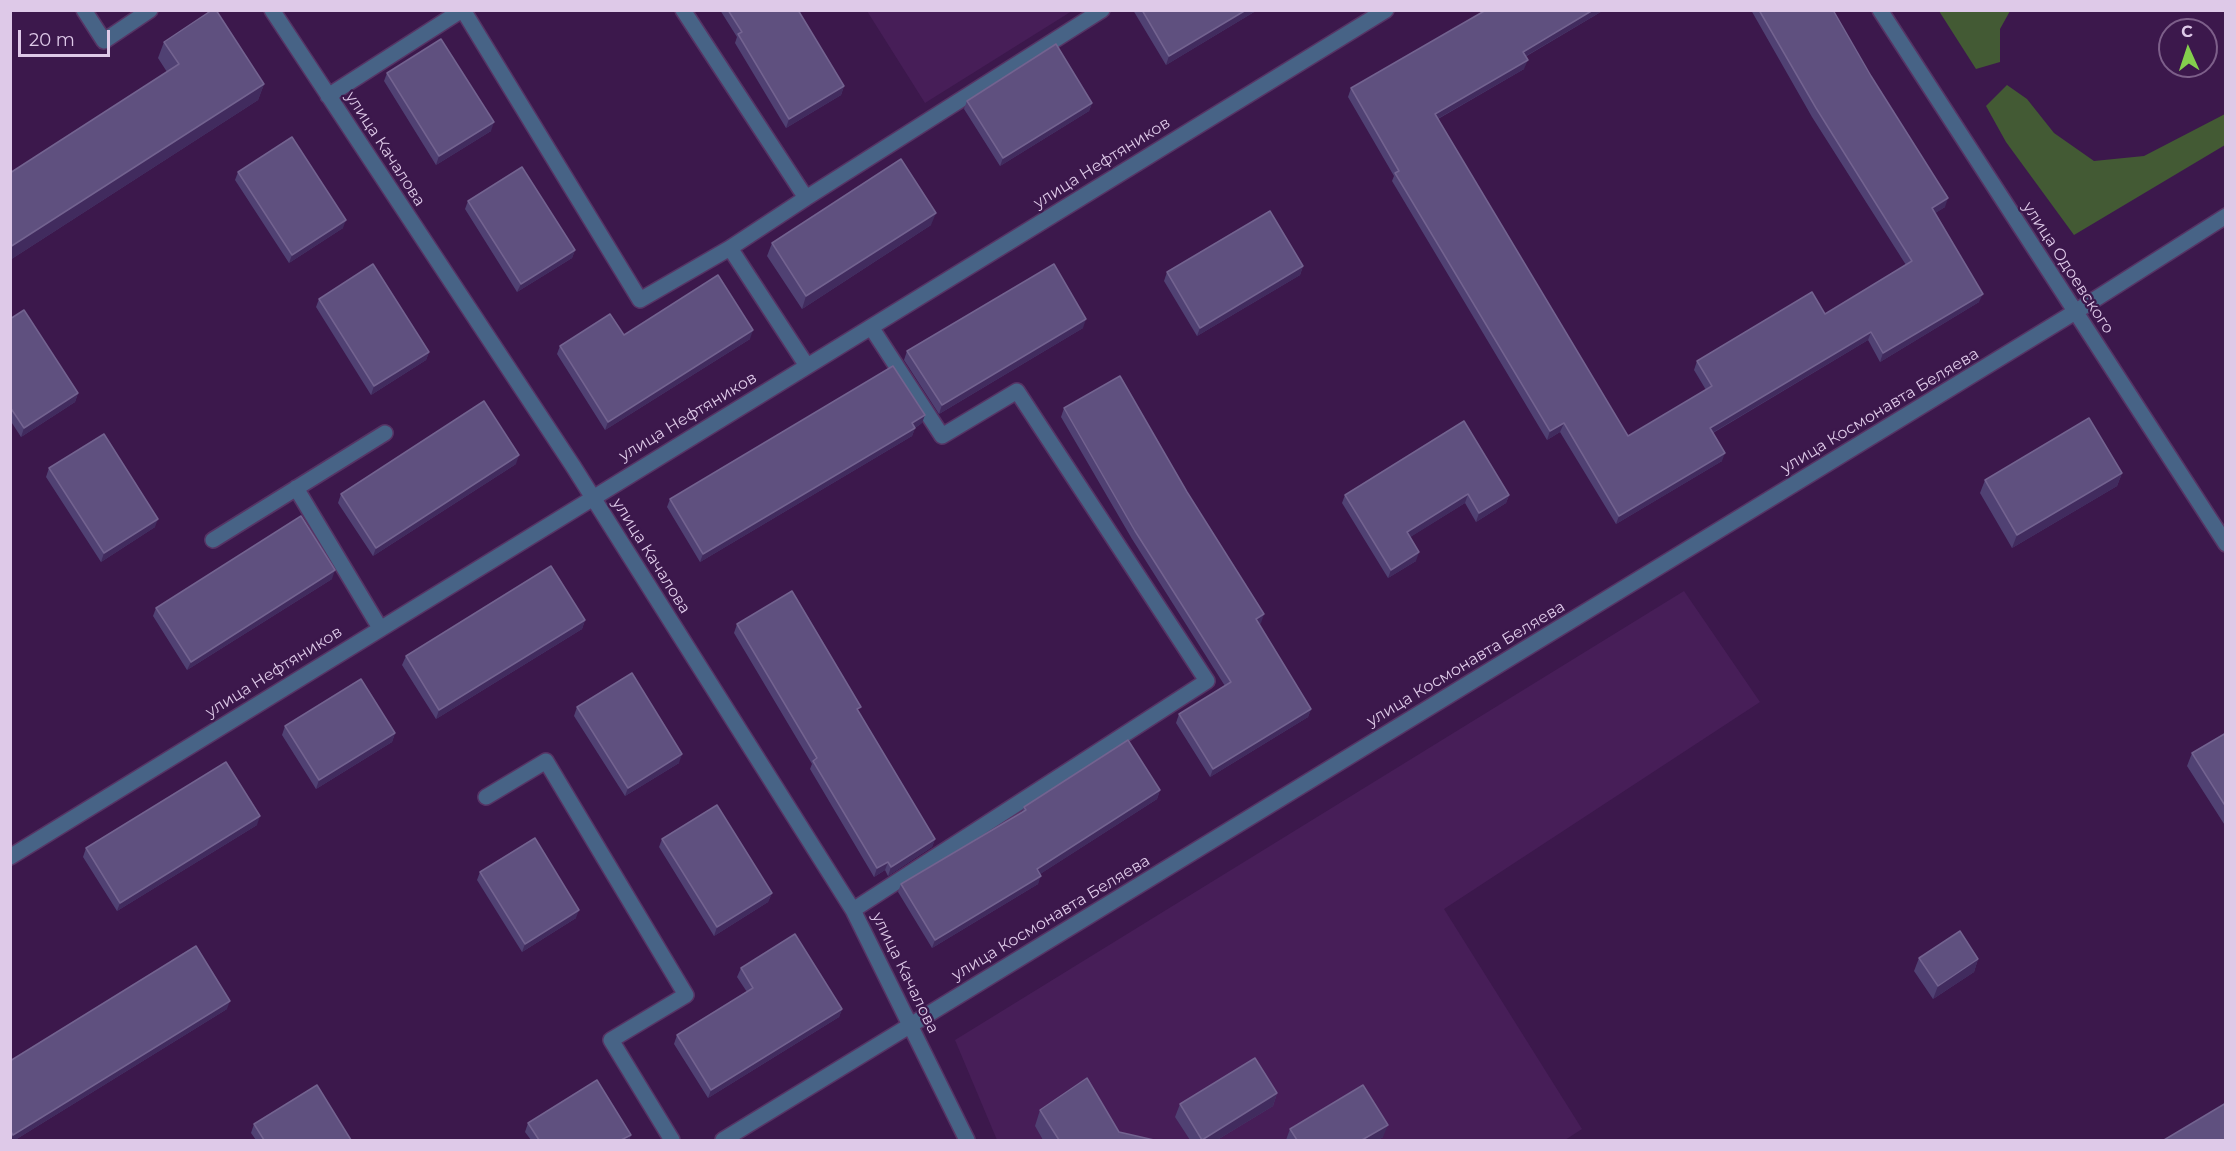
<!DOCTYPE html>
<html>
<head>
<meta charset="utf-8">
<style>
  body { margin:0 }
  #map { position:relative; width:2236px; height:1151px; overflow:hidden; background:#3c184c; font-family:Montserrat,sans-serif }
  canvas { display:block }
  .frame { position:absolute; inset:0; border:12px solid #dec9e8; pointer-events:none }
  .north { position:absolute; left:2158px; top:18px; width:60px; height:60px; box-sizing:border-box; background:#3c184c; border:2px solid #7d5f8a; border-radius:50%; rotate:357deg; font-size:16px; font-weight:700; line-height:24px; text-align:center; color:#dec9e8 }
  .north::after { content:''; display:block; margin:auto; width:21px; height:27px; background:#84cf4d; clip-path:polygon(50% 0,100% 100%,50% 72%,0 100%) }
  .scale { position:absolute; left:18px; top:30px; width:92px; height:27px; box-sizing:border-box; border:3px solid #dec9e8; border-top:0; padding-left:8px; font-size:18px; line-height:21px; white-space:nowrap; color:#dec9e8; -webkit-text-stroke:4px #3c184c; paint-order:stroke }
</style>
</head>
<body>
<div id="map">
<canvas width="2236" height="1151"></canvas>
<div class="frame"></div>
<div class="north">С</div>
<div class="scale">20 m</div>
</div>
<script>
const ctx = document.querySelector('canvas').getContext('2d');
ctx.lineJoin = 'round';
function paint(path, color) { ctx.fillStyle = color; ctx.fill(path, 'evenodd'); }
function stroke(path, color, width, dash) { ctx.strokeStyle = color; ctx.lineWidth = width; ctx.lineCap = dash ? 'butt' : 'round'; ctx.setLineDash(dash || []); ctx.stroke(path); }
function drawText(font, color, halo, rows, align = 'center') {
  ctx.font = font + ' Montserrat,sans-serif'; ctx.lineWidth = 4.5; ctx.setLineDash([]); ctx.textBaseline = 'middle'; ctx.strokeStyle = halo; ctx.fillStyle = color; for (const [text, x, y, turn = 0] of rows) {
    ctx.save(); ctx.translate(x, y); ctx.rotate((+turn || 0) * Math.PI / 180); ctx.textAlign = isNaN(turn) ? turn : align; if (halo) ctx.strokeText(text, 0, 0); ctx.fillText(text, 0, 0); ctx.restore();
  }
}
paint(new Path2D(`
  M 867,11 L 1072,11 L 925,103 Z
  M 1684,591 L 1760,702 L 1444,909 L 1582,1129 L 1565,1140 L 997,1140 L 955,1040 Z`), '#471e58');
paint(new Path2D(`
  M 1939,11 L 2010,11 L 2000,29 L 2000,62 L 1976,69 Z
  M 2007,85 L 2027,99 L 2054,133 L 2094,161 L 2144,156 L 2225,114 L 2225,145 L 2074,235 L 2006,142 L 1986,106 Z`), '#435a34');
const minor = new Path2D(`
  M 84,10 L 104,41 L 150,10
  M 272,10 L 573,466 L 853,910 L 967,1140
  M 463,10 L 640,300 L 730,248
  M 683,10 L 806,198 L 730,248 L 807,366
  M 1880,10 L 2226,544
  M 328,96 L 462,10
  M 806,198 L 1102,10
  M 296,488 L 380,628
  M 213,540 L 385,433
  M 486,797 L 546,761 L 686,995 L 611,1040 L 672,1140
  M 10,857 L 1386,10
  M 853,910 L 1207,681 L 1017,391 L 942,436 L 871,327
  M 723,1140 L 2075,312 L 2226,216`);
stroke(minor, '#563465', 18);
stroke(minor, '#476386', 15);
paint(new Path2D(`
  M 720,10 L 798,10 L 844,86 L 841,95 L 786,128 L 735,43 L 737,37 Z
  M 1133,10 L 1255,10 L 1254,12 L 1166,65 Z
  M 1486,10 L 1604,10 L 1525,57 L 1524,69 L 1438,119 L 1628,436 L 1706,390 L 1694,370 L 1697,361 L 1825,314 L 1906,265 L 1812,117 L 1751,10 L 1833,10 L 1945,207 L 1935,213 L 1979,302 L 1880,362 L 1868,340 L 1713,433 L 1722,461 L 1616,524 L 1560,432 L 1547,440 L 1392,181 L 1394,176 L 1348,97 L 1351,88 Z
  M 164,42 L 264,84 L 258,100 L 10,260 L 10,173 L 167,72 L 158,58 Z
  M 387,73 L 491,131 L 436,165 L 384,81 Z
  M 967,101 L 1092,103 L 1089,111 L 1000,166 L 964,109 Z
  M 238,172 L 343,228 L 289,263 L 235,180 Z
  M 468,201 L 575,250 L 572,258 L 517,292 L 465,209 Z
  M 931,225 L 802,309 L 767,256 L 772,243 Z
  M 1303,266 L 1300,275 L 1197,336 L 1164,281 L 1167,272 Z
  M 319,299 L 429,352 L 426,360 L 371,395 L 316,307 Z
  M 10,319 L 78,393 L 75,402 L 21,437 L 10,420 Z
  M 1083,328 L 939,414 L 904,360 L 907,351 Z
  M 624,335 L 750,339 L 605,430 L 557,354 L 560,346 Z
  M 1064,408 L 1261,623 L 1259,624 L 1311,709 L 1308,717 L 1210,777 L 1176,723 L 1179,714 L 1225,686 L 1132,539 L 1061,417 Z
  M 922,423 L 915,428 L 912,436 L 700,562 L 667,507 L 670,499 Z
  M 516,464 L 373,556 L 338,503 L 341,494 Z
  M 49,468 L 155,527 L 101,562 L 46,477 Z
  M 2122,473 L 2117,486 L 2012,548 L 1980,493 L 1985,480 Z
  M 1345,495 L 1509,495 L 1506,503 L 1476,522 L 1465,503 L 1410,537 L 1416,561 L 1388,578 L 1342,503 Z
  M 332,579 L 187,670 L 153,616 L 156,608 Z
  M 585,620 L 582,629 L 436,719 L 402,665 L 406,656 Z
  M 737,624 L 859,712 L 935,839 L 932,847 L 888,876 L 885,870 L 874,877 L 810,769 L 812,764 L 734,633 Z
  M 577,707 L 679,763 L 625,796 L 574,716 Z
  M 285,726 L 395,733 L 392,742 L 316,789 L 282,735 Z
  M 2226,733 L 2226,827 L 2187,766 L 2192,753 Z
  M 1160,790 L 1157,799 L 1040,874 L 1038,884 L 932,948 L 898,892 L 901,884 L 1022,812 L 1024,807 Z
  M 257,825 L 117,911 L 83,857 L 86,848 Z
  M 662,839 L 772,893 L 768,902 L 714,936 L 659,847 Z
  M 480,872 L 576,918 L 522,952 L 477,880 Z
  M 1919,958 L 1978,959 L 1974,972 L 1933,999 L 1914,971 Z
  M 741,968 L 842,1009 L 839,1017 L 708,1098 L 674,1044 L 677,1035 L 747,992 L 737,977 Z
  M 227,1009 L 15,1140 L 10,1140 L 10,1061 Z
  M 1277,1093 L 1273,1106 L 1217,1140 L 1190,1140 L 1175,1117 L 1180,1104 Z
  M 1040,1110 L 1119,1132 L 1154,1140 L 1043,1140 L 1035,1126 Z
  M 528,1123 L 631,1135 L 629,1140 L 531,1140 L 525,1132 Z
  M 254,1124 L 351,1140 L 256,1140 L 251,1133 Z
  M 1290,1129 L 1383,1137 L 1378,1140 L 1286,1140 Z`), '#504173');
paint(new Path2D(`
  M 1246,10 L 1255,10 L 1254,12 L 1166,65 L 1169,56 Z
  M 1593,10 L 1604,10 L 1519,60 L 1523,52 Z
  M 1528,60 L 1524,69 L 1432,122 L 1435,114 Z
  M 264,84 L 258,100 L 10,260 L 10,247 Z
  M 844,86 L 841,95 L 786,128 L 789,119 Z
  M 1092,103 L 1089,111 L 1000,166 L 1003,158 Z
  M 494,122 L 491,131 L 436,165 L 439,156 Z
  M 1948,198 L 1945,207 L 1929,217 L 1932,208 Z
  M 936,213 L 931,225 L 802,309 L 806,296 Z
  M 346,220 L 343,228 L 289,263 L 292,255 Z
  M 575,250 L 572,258 L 517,292 L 521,284 Z
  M 1303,266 L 1300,275 L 1197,336 L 1200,328 Z
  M 1983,294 L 1979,302 L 1880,362 L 1883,353 Z
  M 1086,319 L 1083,328 L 939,414 L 942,405 Z
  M 753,330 L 750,339 L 605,430 L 608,422 Z
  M 1871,332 L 1868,340 L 1707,436 L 1710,428 Z
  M 429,352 L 426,360 L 371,395 L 374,386 Z
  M 78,393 L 75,402 L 21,437 L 24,428 Z
  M 925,415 L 922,423 L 915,428 L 912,436 L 700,562 L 703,554 Z
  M 1564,423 L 1560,432 L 1547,440 L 1550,431 Z
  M 1725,453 L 1722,461 L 1616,524 L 1619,516 Z
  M 519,455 L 516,464 L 373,556 L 376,548 Z
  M 2122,473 L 2117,486 L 2012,548 L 2017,535 Z
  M 1468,494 L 1465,503 L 1404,541 L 1407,532 Z
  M 1509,495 L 1506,503 L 1476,522 L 1479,513 Z
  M 158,519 L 155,527 L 101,562 L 104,553 Z
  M 1419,552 L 1416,561 L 1388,578 L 1391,570 Z
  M 335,570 L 332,579 L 187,670 L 191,662 Z
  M 1264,614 L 1261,623 L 1253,628 L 1256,619 Z
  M 585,620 L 582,629 L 436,719 L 439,710 Z
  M 1311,709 L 1308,717 L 1210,777 L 1213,769 Z
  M 395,733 L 392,742 L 316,789 L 319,780 Z
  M 682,754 L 679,763 L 625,796 L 628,788 Z
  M 1160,790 L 1157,799 L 1034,878 L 1037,869 Z
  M 260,816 L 257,825 L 117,911 L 120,903 Z
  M 935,839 L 932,847 L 888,876 L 891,867 Z
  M 888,862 L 885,870 L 874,877 L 877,868 Z
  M 1041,876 L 1038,884 L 932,948 L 935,940 Z
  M 772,893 L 768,902 L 714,936 L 717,927 Z
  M 579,910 L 576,918 L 522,952 L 525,944 Z
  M 1978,959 L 1974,972 L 1933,999 L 1938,986 Z
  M 230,1001 L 227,1009 L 15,1140 L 11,1140 L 13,1135 Z
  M 842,1009 L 839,1017 L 708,1098 L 711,1090 Z
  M 1277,1093 L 1273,1106 L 1217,1140 L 1202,1140 Z
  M 1388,1125 L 1383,1137 L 1378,1140 L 1362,1140 Z
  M 631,1135 L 629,1140 L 621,1140 Z`), '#412b5e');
const building = new Path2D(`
  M 212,10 L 216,10 L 264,84 L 10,247 L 10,173 L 179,64 L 164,42 Z
  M 728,10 L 798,10 L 844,86 L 789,119 L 738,34 L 742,32 Z
  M 1142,10 L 1246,10 L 1169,56 Z
  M 1486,10 L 1593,10 L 1523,52 L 1528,60 L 1435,114 L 1628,436 L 1712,386 L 1697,361 L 1812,292 L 1825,314 L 1912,261 L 1816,108 L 1759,10 L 1833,10 L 1871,76 L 1948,198 L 1932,208 L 1983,294 L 1883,353 L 1871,332 L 1710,428 L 1725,453 L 1619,516 L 1564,423 L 1550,431 L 1395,173 L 1399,171 L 1351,88 Z
  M 441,39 L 494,122 L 439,156 L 387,73 Z
  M 1056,44 L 1092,103 L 1003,158 L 967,101 Z
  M 292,137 L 346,220 L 292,255 L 238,172 Z
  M 901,159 L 936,213 L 806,296 L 772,243 Z
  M 522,167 L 575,250 L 521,284 L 468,201 Z
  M 1270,211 L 1303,266 L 1200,328 L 1167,272 Z
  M 373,264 L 429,352 L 374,386 L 319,299 Z
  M 1054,264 L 1086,319 L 942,405 L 907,351 Z
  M 718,275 L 753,330 L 608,422 L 560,346 L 610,314 L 624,335 Z
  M 24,310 L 78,393 L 24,428 L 10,407 L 10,319 Z
  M 893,366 L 925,415 L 912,423 L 915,428 L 703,554 L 670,499 Z
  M 1120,376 L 1187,492 L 1264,614 L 1256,619 L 1311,709 L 1213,769 L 1179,714 L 1231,682 L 1135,531 L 1064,408 Z
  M 484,401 L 519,455 L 376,548 L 341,494 Z
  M 2089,418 L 2122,473 L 2017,535 L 1985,480 Z
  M 1464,421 L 1509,495 L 1479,513 L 1468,494 L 1407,532 L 1419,552 L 1391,570 L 1345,495 Z
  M 104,434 L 158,519 L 104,553 L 49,468 Z
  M 301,516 L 335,570 L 191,662 L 156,608 Z
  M 551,566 L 585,620 L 439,710 L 406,656 Z
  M 792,591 L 861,707 L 857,709 L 935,839 L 891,867 L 888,862 L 877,868 L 813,761 L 817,758 L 737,624 Z
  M 632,673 L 682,754 L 628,788 L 577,707 Z
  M 361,679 L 395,733 L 319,780 L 285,726 Z
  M 2226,733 L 2226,807 L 2192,753 Z
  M 1128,740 L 1160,790 L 1037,869 L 1041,876 L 935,940 L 901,884 L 1026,810 L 1024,807 Z
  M 226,762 L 260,816 L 120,903 L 86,848 Z
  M 717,805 L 772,893 L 717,927 L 662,839 Z
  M 535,838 L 579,910 L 525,944 L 480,872 Z
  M 1960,931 L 1978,959 L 1938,986 L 1919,958 Z
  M 795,934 L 842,1009 L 711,1090 L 677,1035 L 753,988 L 741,968 Z
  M 196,946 L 230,1001 L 13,1135 L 10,1130 L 10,1061 Z
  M 1255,1058 L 1277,1093 L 1202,1140 L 1180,1104 Z
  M 1087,1078 L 1119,1132 L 1154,1140 L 1059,1140 L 1040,1110 Z
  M 597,1080 L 631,1135 L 621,1140 L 539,1140 L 528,1123 Z
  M 317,1085 L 351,1140 L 264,1140 L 254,1124 Z
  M 1363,1085 L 1388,1125 L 1362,1140 L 1297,1140 L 1290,1129 Z
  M 2226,1103 L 2226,1140 L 2164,1140 Z`);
paint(building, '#5f507f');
stroke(building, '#736390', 1.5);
drawText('16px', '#dec9e8', '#3c184c', [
  ["улица Качалова",385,149,57],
  ["улица Нефтяников",1102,163,-32],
  ["улица Одоевского",2068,268,57],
  ["улица Космонавта Беляева",1880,411,-31],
  ["улица Нефтяников",688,417,-31],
  ["улица Качалова",651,556,58],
  ["улица Космонавта Беляева",1466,664,-31],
  ["улица Нефтяников",274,672,-32],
  ["улица Космонавта Беляева",1051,918,-31],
  ["улица Качалова",905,973,64]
]);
</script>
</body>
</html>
